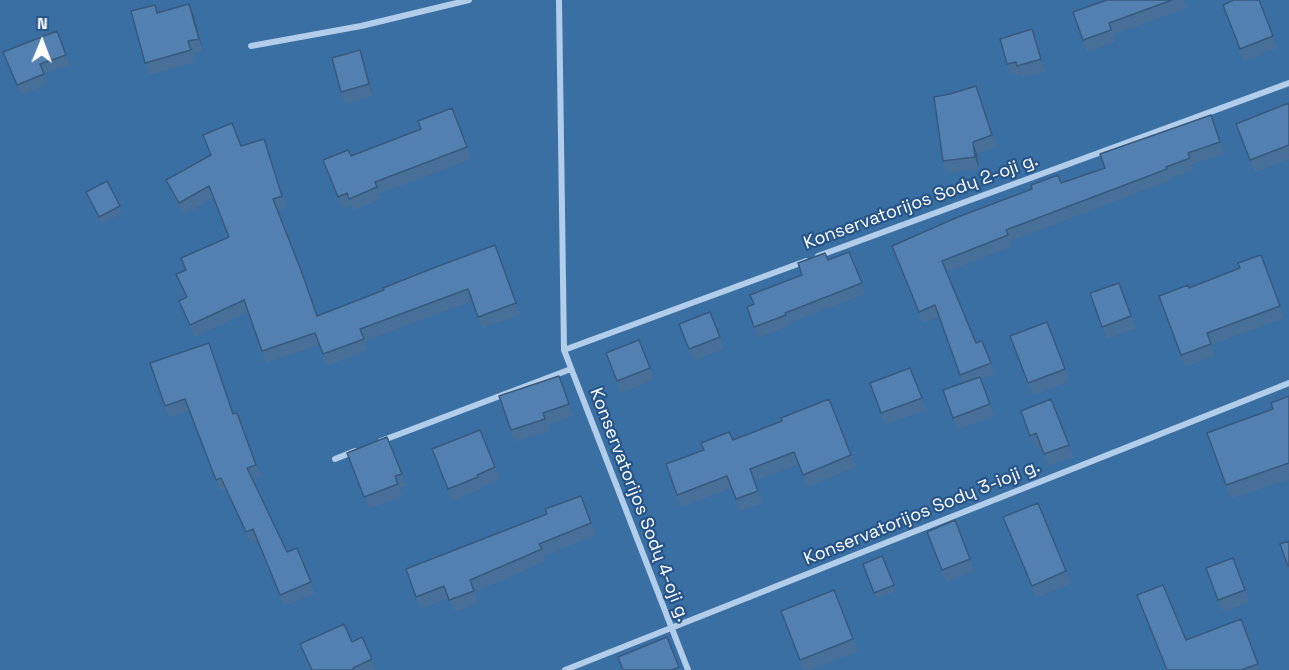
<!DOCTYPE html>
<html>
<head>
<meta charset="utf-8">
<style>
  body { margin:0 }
  #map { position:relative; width:1289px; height:670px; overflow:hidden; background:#265488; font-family:"Space Grotesk",sans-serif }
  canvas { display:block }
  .north { position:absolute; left:12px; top:12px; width:60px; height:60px; -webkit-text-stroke:4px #265488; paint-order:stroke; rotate:1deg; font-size:16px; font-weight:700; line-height:24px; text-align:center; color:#fff }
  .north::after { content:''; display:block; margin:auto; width:21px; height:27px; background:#fff; clip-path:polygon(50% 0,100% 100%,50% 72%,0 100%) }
</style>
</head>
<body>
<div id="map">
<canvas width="1289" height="670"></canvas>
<div class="north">N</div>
</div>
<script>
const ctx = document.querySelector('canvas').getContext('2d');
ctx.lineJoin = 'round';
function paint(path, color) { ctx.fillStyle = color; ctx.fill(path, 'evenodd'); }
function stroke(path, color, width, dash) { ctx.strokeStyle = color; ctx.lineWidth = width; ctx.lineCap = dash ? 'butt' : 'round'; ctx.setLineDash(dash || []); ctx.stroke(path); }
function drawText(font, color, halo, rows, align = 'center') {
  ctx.font = font + ' "Space Grotesk",sans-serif'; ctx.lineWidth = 4.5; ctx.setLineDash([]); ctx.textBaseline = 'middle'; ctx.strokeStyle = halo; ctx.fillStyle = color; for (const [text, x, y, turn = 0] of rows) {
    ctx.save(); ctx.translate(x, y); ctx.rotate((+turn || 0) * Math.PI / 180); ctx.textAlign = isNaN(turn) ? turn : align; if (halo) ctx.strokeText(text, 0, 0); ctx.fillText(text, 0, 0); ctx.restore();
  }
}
paint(new Path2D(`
  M 0,0 L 1289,0 L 1289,670 L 0,670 Z`), '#3a6fa4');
stroke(new Path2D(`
  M 559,0 L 564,350 L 688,670
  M 251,46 L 361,26 L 469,0
  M 818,256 L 1289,83
  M 564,350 L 806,261
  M 381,441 L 571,369
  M 335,459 L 355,451
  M 565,670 L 1289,383`), '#b2cde9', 6);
paint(new Path2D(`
  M 1107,0 L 1184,0 L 1187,8 L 1113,35 L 1115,42 L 1087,52 L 1073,12 Z
  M 1259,0 L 1277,48 L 1244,61 L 1223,5 Z
  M 189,4 L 194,16 L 203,51 L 193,53 L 195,62 L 149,75 L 145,63 L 155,5 L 158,12 Z
  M 1032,29 L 1045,72 L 1022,78 L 1020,74 L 1012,76 L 1007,64 Z
  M 57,31 L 70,65 L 44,74 L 47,84 L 21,95 L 3,52 Z
  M 364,62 L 373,96 L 345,104 L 341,92 Z
  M 976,86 L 997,147 L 977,154 L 979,169 L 947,173 L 943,161 L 950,94 Z
  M 1289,103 L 1289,159 L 1255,173 L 1240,136 Z
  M 452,108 L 471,159 L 379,194 L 381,199 L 353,211 L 351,205 L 342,209 L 323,160 L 351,156 L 420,129 Z
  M 1211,115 L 1224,154 L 1192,164 L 1194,170 L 1170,178 L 1171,180 L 1010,241 L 1012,246 L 946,272 L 976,343 L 982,341 L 995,374 L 981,379 L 994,416 L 957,430 L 943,390 L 963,383 L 939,317 L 923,323 L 892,246 L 1061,183 L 1105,168 Z
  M 264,139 L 286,207 L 278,211 L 317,316 L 495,245 L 520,315 L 482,328 L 472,301 L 365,341 L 368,350 L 327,366 L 319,345 L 266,363 L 248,312 L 194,337 L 179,301 L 186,297 L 176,274 L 186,270 L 181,258 L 229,237 L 213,198 L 184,215 L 171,192 L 166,180 L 241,146 Z
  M 86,192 L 120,206 L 122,213 L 101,224 Z
  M 849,252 L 865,294 L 789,323 L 790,325 L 758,338 L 747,307 L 754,305 L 802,275 L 828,260 Z
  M 1261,255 L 1284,318 L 1211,345 L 1215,356 L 1185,367 L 1159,296 L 1189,288 L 1240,268 Z
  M 1119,283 L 1136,328 L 1107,339 L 1090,293 Z
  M 710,312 L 724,349 L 694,361 L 679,324 Z
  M 1047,322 L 1070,381 L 1033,395 L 1010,336 Z
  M 639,340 L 654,380 L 621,393 L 606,353 Z
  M 150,363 L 233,414 L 237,413 L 261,476 L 253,479 L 287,552 L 297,548 L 315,594 L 284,606 L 257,540 L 251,543 L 225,490 L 220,491 L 189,410 L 169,418 Z
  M 910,368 L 926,410 L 885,425 L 870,383 Z
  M 559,376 L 573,416 L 548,425 L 550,431 L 515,442 L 499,396 Z
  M 1289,396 L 1289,479 L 1231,499 L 1207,433 L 1273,409 Z
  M 829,399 L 856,467 L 807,487 L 798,464 L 755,481 L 763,503 L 740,511 L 731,488 L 681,507 L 666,464 L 733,440 L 782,421 Z
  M 1051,399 L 1073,457 L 1048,466 L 1041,445 L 1035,448 L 1021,411 Z
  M 480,430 L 500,479 L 481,487 L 482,489 L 452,501 L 436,461 Z
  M 387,437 L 406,486 L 400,488 L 402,496 L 369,509 L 351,465 Z
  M 581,496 L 596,535 L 544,556 L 546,561 L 475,592 L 479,603 L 454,612 L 448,598 L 421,609 L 406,569 L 547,514 Z
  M 1003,517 L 1066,571 L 1070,584 L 1036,598 Z
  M 931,544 L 970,559 L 975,571 L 946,582 Z
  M 882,556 L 896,591 L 877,599 L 863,564 Z
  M 1206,568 L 1245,590 L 1249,603 L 1222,612 Z
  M 1241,619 L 1260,670 L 1167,670 L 1186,640 Z
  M 785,623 L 853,639 L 858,651 L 811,670 L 804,670 Z
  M 352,642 L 372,659 L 376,670 L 311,670 L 300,644 Z`), '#476f98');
paint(new Path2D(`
  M 189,4 L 194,16 L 203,51 L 199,39 Z
  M 360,50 L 364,62 L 373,96 L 369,84 Z
  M 973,142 L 977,154 L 979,169 L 975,157 Z`), '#395a7c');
const building = new Path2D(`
  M 1107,0 L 1172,0 L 1109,23 L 1111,30 L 1083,40 L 1073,12 Z
  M 1234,0 L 1259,0 L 1273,36 L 1240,49 L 1223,5 Z
  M 189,4 L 199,39 L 188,41 L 191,50 L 145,63 L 131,11 L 155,5 L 157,13 Z
  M 1032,29 L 1041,59 L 1017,66 L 1016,62 L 1007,64 L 1000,39 Z
  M 57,31 L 66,55 L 40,64 L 44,74 L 17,85 L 3,52 Z
  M 360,50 L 369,84 L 341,92 L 332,58 Z
  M 976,86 L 992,135 L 973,142 L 975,157 L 943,161 L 934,97 L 950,94 Z
  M 1289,103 L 1289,145 L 1250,160 L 1236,124 Z
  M 452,108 L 467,147 L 375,182 L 377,187 L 349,199 L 347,193 L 338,197 L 323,160 L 348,150 L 351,156 L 421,129 L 418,121 Z
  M 1211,115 L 1220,142 L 1188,153 L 1190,158 L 1166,167 L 1167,169 L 1006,230 L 1008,235 L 942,261 L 976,343 L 982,341 L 991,363 L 960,375 L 935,305 L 919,312 L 892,246 L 958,217 L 1032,189 L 1031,185 L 1058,175 L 1061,183 L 1105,168 L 1100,154 Z
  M 232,123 L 241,146 L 264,139 L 282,196 L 273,199 L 302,273 L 317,316 L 384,290 L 383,288 L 436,267 L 495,245 L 516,303 L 478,317 L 468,289 L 360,329 L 364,339 L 323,354 L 315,333 L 262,351 L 244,300 L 190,325 L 179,301 L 187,297 L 176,274 L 186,270 L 181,258 L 229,237 L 209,186 L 179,203 L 166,180 L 211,155 L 203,135 Z
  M 107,181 L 120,206 L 99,217 L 86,192 Z
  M 849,252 L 862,283 L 785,313 L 786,315 L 754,327 L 747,307 L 754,304 L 750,295 L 802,275 L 798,263 L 825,253 L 828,260 Z
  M 1261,255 L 1280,306 L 1207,333 L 1211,344 L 1181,355 L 1159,296 L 1188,285 L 1189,288 L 1240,268 L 1238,263 Z
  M 1119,283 L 1131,316 L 1102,327 L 1090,293 Z
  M 710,312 L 720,337 L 689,349 L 679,324 Z
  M 1047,322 L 1065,369 L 1028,383 L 1010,336 Z
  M 639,340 L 650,368 L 617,381 L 606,353 Z
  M 209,343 L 233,414 L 237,413 L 256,465 L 247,468 L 287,552 L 297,548 L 311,582 L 280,595 L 253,529 L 246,532 L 221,478 L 216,480 L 185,399 L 165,406 L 150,363 Z
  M 910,368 L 922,398 L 881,413 L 870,383 Z
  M 559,376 L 569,404 L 543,413 L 545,419 L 511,430 L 499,396 Z
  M 980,377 L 990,404 L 953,418 L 943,390 Z
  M 1289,396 L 1289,463 L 1226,485 L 1207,433 L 1273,409 L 1271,403 Z
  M 829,399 L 851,455 L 803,475 L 794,452 L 750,469 L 758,491 L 736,499 L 727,476 L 677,495 L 666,464 L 704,450 L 701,443 L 729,432 L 733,440 L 782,421 L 781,418 Z
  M 1051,399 L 1069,445 L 1044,454 L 1036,433 L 1030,436 L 1021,411 Z
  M 480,430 L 495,467 L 477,475 L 478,477 L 448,489 L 432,449 Z
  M 387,437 L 402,474 L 395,476 L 398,484 L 364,497 L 347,453 Z
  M 581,496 L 591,523 L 539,544 L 542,549 L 470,580 L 474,591 L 449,600 L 444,586 L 416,597 L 406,569 L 547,514 L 545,509 Z
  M 1038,503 L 1066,571 L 1032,586 L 1003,517 Z
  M 955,520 L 970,559 L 942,570 L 927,532 Z
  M 1289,541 L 1289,566 L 1288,566 L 1280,544 Z
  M 882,556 L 894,585 L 874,593 L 863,564 Z
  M 1233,558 L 1245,590 L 1218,600 L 1206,568 Z
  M 1163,585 L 1186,640 L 1241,619 L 1258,664 L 1241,670 L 1167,670 L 1137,595 Z
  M 834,590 L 853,639 L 800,660 L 781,611 Z
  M 344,624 L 352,642 L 362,637 L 372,659 L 353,668 L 354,670 L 312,670 L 300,644 Z
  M 667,637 L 679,667 L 672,670 L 623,670 L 618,657 Z`);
paint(building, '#5281b1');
stroke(building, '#395a7c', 1.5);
drawText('18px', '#fff', '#265488', [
  ["Konservatorijos Sodų 2-oji g.",921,202,-20],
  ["Konservatorijos Sodų 4-oji g.",639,505,69],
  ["Konservatorijos Sodų 3-ioji g.",922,513,-22]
]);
</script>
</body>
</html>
